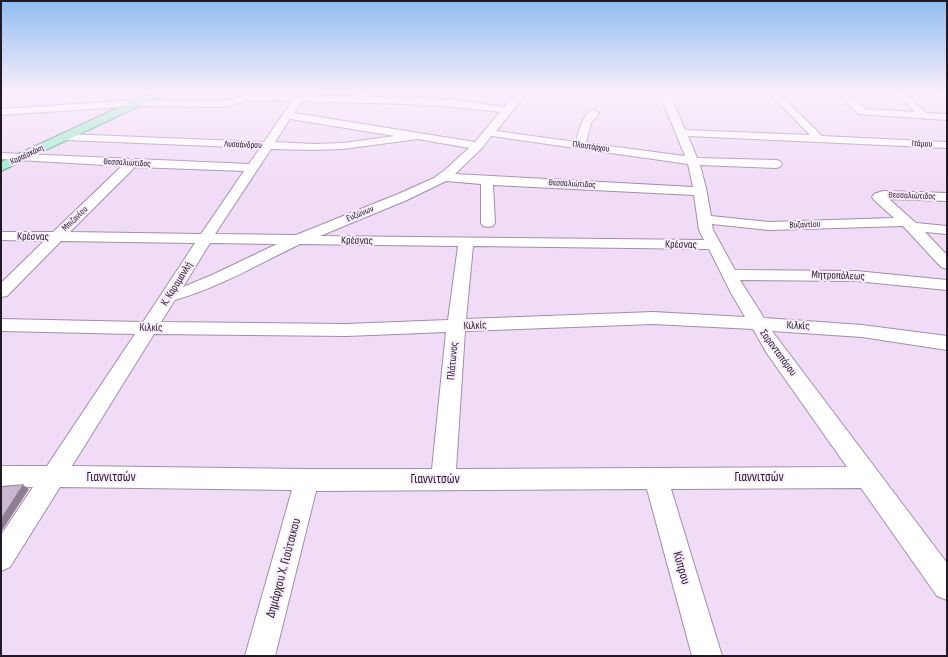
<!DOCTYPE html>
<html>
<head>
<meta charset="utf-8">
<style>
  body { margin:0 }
  #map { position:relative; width:948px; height:657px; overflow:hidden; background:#f1dcf7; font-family:"Sofia Sans Condensed",sans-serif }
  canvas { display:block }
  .frame { position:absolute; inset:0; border:2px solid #211923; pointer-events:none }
</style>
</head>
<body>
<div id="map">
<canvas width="948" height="657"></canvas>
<div class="frame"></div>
</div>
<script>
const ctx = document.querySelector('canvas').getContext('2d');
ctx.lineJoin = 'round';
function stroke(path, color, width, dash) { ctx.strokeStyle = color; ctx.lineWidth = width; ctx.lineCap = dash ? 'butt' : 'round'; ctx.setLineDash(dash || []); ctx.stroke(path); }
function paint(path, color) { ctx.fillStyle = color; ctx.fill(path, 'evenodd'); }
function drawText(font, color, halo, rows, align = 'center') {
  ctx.font = font + ' "Sofia Sans Condensed",sans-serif'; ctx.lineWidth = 4; ctx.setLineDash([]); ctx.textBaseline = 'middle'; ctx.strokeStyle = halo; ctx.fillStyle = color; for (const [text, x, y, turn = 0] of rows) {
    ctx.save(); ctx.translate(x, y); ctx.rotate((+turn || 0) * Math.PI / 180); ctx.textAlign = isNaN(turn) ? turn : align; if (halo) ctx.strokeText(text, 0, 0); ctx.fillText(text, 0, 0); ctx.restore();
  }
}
const minor = new Path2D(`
  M 298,92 L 308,92 L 305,95 L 422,98 L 456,100 L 504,107 L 518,92 L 528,92 L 496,131 L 576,142 C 579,131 582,113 594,110 L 599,113 L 591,123 L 586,143 L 685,156 L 659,92 L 669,92 L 685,130 L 810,135 L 768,92 L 778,92 L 822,136 L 947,142 L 947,148 L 688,136 L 697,158 L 776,160 L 780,161 L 782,164 L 780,167 L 776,168 L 700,165 L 706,188 L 711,216 L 769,222 L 894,218 L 874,200 L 872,197 L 874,194 L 883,191 L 947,193 L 947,201 L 889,199 L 916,223 L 947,226 L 947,234 L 925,232 L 947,255 L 947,269 L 941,267 L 903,226 L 769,230 L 712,224 L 713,230 L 735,270 L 856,271 L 947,280 L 947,290 L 856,281 L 740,280 L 764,318 L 862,325 L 947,336 L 947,350 L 862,337 L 772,331 L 947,563 L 947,600 L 937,596 L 861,488 L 671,489 L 722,656 L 692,656 L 647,489 L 316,491 L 275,656 L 245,656 L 292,490 L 60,487 L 10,567 L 1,571 L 1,535 L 33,487 L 1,486 L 1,466 L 47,466 L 135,334 L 1,331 L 1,319 L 143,322 L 195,243 L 61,241 L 7,296 L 1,297 L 1,283 L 44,241 L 1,240 L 1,232 L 53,232 L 122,166 L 1,159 L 1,153 L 249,164 L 260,148 L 66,140 L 61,137 L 66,134 L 264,142 L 292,101 L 250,100 L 225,107 L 137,106 L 1,115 L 1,109 L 137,100 L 225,101 L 250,94 L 296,95 ZM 302,101 C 369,103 433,103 500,112 L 475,142 L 294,113 ZM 290,119 L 395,136 L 343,143 L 313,144 L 275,142 ZM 491,136 L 688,164 L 693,187 L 455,174 L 482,148 ZM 418,139 L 469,148 L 446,169 L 434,178 L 398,194 L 296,235 L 215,234 L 271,149 L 313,150 L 343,149 ZM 135,167 L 244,171 L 201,234 L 70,232 ZM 446,181 L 481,184 L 481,223 L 483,226 L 488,227 L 493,226 L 495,223 L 493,185 L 694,195 L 699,230 L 704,240 L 320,236 L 407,200 ZM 210,243 L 277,244 L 212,275 L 183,287 ZM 300,244 L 458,246 L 448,320 L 346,324 L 161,322 L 175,300 C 220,287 259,264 300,244 ZM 473,246 L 709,249 L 731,293 L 745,317 L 653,312 L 466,319 ZM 653,324 L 753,329 L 766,352 L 847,467 L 456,469 L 465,331 ZM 446,332 L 432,469 L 307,469 L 72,466 L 154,334 L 346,336 Z
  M 837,92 L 847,92 L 865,109 L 915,112 L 895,92 L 905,92 L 926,113 L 947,114 L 947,120 L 858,114 Z
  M 937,92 L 947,92 L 947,100 L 944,99 Z`);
const major = new Path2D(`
  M 152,92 L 167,92 L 165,94 L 1,171 L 1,162 Z`);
stroke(minor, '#a28ea8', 2);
stroke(major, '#459a79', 2);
paint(minor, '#fff');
paint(major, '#9beccb');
paint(new Path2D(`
  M 23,485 L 29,489 L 1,532 L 1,519 Z`), '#8d7f92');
const building = new Path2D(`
  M 23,485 L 1,519 L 1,487 Z`);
paint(building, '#cab6d0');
stroke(building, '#8d7f92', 1);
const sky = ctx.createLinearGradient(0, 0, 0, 184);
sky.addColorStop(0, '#90bcf0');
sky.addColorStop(0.5, '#f9effb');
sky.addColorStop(1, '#f9effb00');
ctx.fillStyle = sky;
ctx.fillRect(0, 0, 948, 184);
drawText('9px', '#211923', '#f9ecfd', [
  ["Ιτάμου",922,144,3],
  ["Λυσσάνδρου",243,145,2],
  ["Πλουτάρχου",591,147,8],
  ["Καραϊσκάκη",27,155,-25],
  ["Θεσσαλιώτιδος",127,163,3],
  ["Θεσσαλιώτιδος",572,184,3],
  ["Θεσσαλιώτιδος",912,196,2],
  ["Ευζώνων",360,214,-22],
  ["Μπιζανίου",75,219,-44],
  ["Βυζαντίου",805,225,-2]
]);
drawText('11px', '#211923', '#f9ecfd', [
  ["Κρέσνας",33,237,1],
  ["Κρέσνας",357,241,1],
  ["Κρέσνας",681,245,1],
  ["Μητροπόλεως",838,276,2],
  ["Κ. Καραμανλή",177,284,-58],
  ["Κιλκίς",475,326,-3],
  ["Κιλκίς",798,326,3],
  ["Κιλκίς",151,328,1],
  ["Σαρανταπόρου",778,353,54],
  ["Πλάτωνος",453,361,-85]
]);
drawText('13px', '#211923', '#f9ecfd', [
  ["Γιαννιτσών",111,478],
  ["Γιαννιτσών",759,478],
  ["Γιαννιτσών",435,480],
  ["Δημάρχου Χ. Γιούτσικου",284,568,-75],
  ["Κύπρου",681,568,74]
]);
</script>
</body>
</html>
